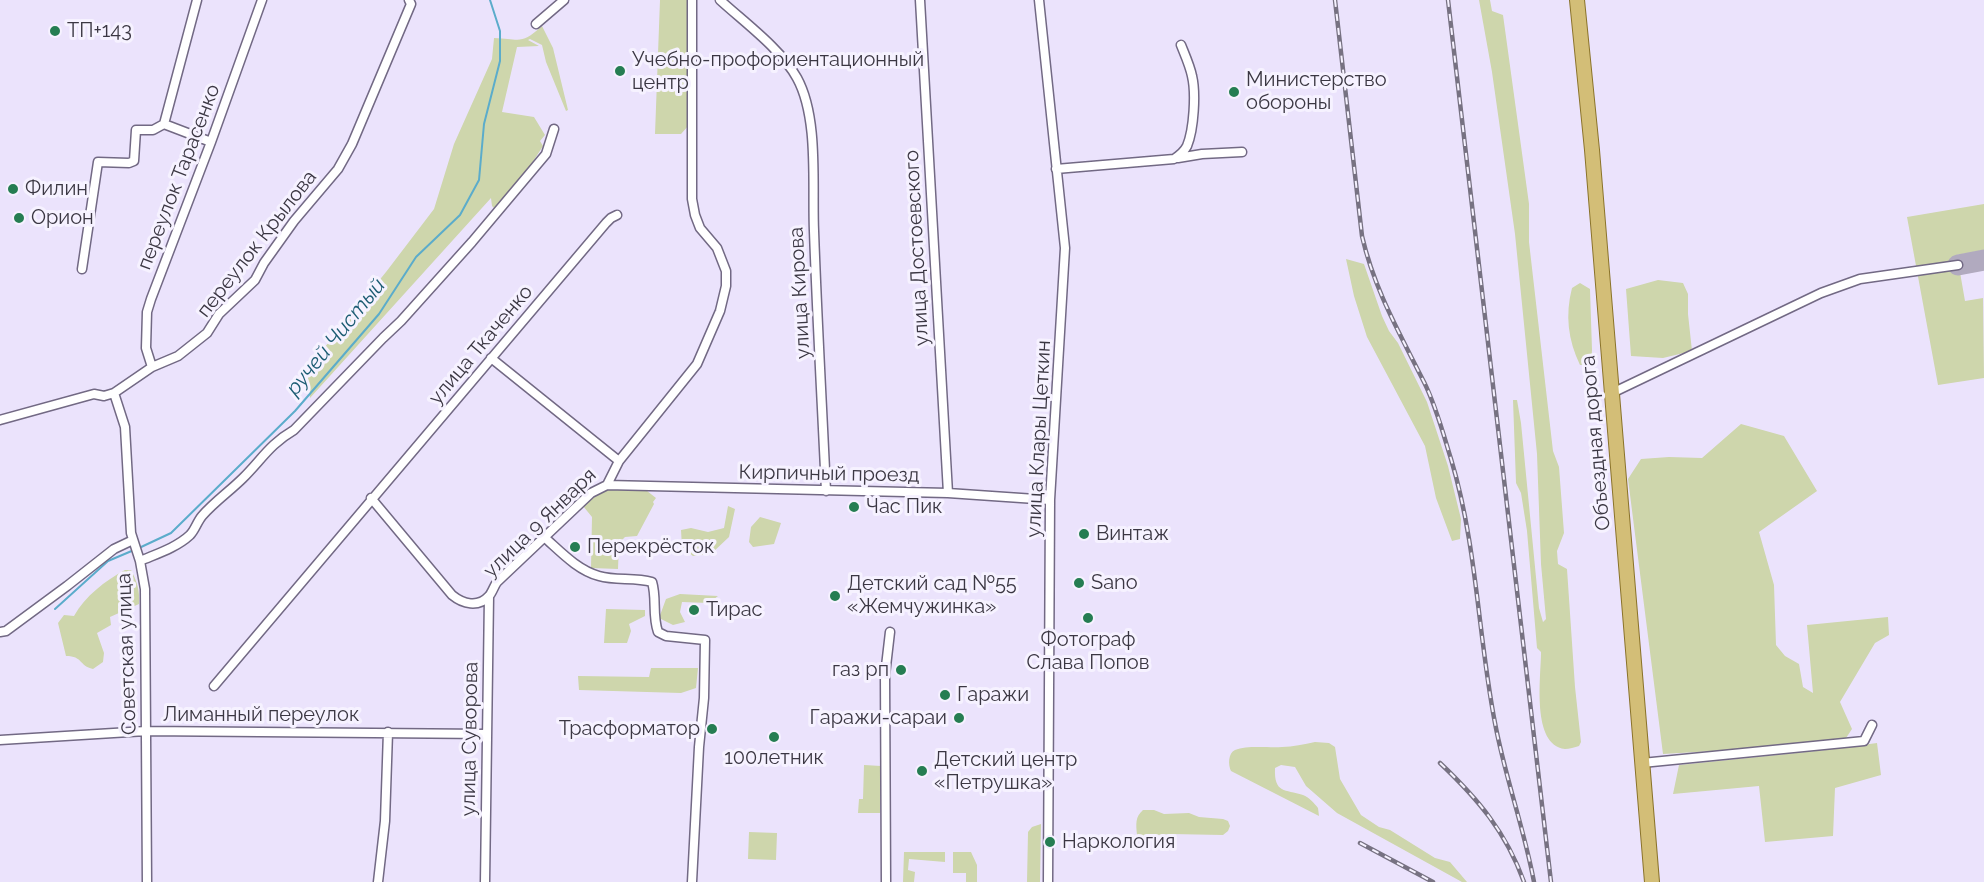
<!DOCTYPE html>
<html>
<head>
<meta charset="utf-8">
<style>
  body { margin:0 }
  canvas { display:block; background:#ebe3fc }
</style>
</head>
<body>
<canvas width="1984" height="882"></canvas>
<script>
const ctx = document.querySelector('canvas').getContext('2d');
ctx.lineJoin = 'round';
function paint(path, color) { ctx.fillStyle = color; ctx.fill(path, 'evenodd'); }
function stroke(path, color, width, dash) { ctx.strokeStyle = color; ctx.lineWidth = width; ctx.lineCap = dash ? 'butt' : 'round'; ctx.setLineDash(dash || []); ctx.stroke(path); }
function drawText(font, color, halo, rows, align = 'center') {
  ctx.font = font + ' Raleway,sans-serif'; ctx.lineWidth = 6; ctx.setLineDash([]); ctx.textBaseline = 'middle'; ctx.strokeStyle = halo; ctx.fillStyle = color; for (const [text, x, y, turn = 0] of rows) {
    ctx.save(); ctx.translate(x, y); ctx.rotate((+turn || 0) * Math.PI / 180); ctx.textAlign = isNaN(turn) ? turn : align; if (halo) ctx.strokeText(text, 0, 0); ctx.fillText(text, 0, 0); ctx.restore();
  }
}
paint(new Path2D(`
  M 660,0 L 689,0 L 689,125 L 681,134 L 655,134 Z
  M 1479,0 L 1490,0 L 1492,11 L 1503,15 L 1529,204 L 1529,242 L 1553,451 L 1559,467 L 1564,533 L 1557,551 L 1558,564 L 1567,569 L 1575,687 L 1581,742 L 1579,746 C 1575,747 1569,749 1565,749 C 1531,745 1541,677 1541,652 L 1537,648 L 1527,531 L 1521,493 L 1516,483 L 1513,400 L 1517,400 L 1521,423 L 1539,608 L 1543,622 L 1546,619 L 1541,564 L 1537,454 L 1515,234 L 1492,72 Z
  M 542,26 L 553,48 L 568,110 L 566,111 L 546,62 L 542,45 L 530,39 L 528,40 L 539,46 L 517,47 L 502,112 L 534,117 L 545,135 L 540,141 L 543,146 L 525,174 L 500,202 L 496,210 L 492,206 L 491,198 L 310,398 L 307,369 L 386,272 L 434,209 L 454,144 L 492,59 L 494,38 C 521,39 521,45 542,26 Z
  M 1984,204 L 1984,250 L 1957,255 L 1965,301 L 1983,298 L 1984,378 L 1938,385 L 1907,217 Z
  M 1346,259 L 1364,264 L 1382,316 L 1389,331 L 1398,343 L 1427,402 L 1448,466 L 1461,519 L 1460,539 L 1452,541 L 1436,498 L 1425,446 L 1367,337 L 1354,296 Z
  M 1658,280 L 1683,283 L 1688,294 L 1688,314 L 1692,351 L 1663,358 L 1631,356 L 1626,289 Z
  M 1580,283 L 1590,289 L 1592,350 L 1591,364 L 1580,365 C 1568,340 1565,315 1572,288 Z
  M 1741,424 L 1784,436 L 1817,491 L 1759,532 L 1774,585 L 1776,645 L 1785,656 L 1799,664 L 1803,687 L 1813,693 L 1807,625 L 1888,617 L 1889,635 L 1875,643 L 1840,702 L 1852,729 L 1846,738 L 1764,748 L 1663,754 L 1628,479 L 1641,459 L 1669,457 L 1702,458 Z
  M 642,487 L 656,498 L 653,502 L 654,504 L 637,536 L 625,537 L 619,543 L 618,569 L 591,568 L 592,517 L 583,506 C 606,486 613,488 642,487 Z
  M 728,506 L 735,509 L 729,537 L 711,554 L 693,556 L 682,547 L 681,530 L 691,528 L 708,532 L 724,528 Z
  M 760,517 L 781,523 L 774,544 L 753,547 L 749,542 L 751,527 Z
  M 125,570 L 131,570 C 137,581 140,591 139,604 L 110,617 L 111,625 L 97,633 L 104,653 L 103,662 L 93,669 C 79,666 83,656 66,656 L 58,623 L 64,615 L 74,616 C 85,596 105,581 125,570 Z
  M 680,594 L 718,596 L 709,603 L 682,602 L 680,612 L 685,622 L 673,625 L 659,618 L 666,599 Z
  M 606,609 L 645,610 L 645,616 L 629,624 L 631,631 L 627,643 L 604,643 Z
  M 651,668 L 698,668 L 696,688 L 681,693 L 579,690 L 578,676 L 649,677 Z
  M 1315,742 L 1329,743 L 1335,747 L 1340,779 L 1361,815 L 1379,827 L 1390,830 L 1435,858 L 1450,862 L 1467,882 L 1462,882 L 1337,813 L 1306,786 L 1295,767 L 1281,765 L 1275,768 C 1274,794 1285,789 1303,795 C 1309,797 1314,803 1318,808 L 1319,816 L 1231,771 C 1228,765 1228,753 1235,750 C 1247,745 1269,748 1282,747 C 1293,747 1304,744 1315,742 Z
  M 1877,743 L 1881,775 L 1835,788 L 1833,836 L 1765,842 L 1759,786 L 1673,794 L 1679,765 L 1826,750 Z
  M 864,765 L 881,766 L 880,813 L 858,813 L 859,799 L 863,799 Z
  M 1143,810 L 1154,810 L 1164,814 L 1189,813 L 1199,817 L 1223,819 L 1228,821 L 1230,826 L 1228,831 L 1223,835 L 1170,834 L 1143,836 L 1137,835 C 1136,824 1135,817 1143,810 Z
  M 1041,824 L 1040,882 L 1027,882 L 1028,832 L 1032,827 Z
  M 749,832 L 777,833 L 776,860 L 748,859 Z
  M 904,852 L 945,852 L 945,862 L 909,859 L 908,870 L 915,872 L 914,882 L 903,882 Z
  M 953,852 L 971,852 L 977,865 L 977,882 L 966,882 L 966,873 L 953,873 Z`), '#ced6ac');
stroke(new Path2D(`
  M 139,548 L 171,533 L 295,411 L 379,314 L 416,257 L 460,215 L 479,180 L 484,124 L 500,61 L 500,31 L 490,0
  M 55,609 L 108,561 L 134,550`), '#5baccb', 2);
stroke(new Path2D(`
  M 1958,265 L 1984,260`), '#b1aabf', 21);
const street = new Path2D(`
  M 720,0 C 744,22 781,49 797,78 C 819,118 812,185 814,231 C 817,317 822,404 826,491
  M 920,0 L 948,493
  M 1039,0 L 1065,248 L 1050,500 L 1048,882
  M 536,24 L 564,0
  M 164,124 L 211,142
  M 1178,158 L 1202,154 L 1242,152
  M 1056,169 L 1174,159 C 1180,155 1184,152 1187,146 C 1194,129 1196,93 1192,76 C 1190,66 1185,55 1181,45
  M 82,269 L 98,162 L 129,163 L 134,161 L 136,130 L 153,130 L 164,124 L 197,0
  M 491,358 L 619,461
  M 152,367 L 146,348 L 147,312 L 151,299 L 211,142 L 262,0
  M 114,393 L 125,427 L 131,533 L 140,561 L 145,589 L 147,882
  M 1612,393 L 1821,293 L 1860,279 L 1958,265
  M 0,420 L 94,394 L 104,396 L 114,393 L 152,367 L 178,356 L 207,333 L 219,314 L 255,280 L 264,263 L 294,221 L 338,169 L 352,144 L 411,4 L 409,0
  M 607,485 L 948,493 L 1050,500
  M 371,498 L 452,595 C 463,604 478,608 489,596 C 492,593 494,586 497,582 L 591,493 L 607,485 L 619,461 L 697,364 L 720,311 L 726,286 L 726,271 L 717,248 L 700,228 L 695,215 L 692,199 L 692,0
  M 544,537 C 560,551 577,570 599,576 C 616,581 634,577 652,582 C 657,598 652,615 658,632 L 666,636 L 705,640 L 704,698 L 699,747 L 692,882
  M 140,561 C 156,554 176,548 190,535 C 195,530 197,522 202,516 C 214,502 230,491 243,478 C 262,459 270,444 294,430 L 383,338 L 401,321 L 472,242 L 546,154 L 554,129
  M 0,632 L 6,631 L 67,586 L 114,549 L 133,540
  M 214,686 L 606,223 L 611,218 L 617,215
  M 0,740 L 146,731 L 487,734
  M 1642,763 L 1864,741 L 1872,725
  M 378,882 L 385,821 L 388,732
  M 485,882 L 489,596
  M 886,882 L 885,675 L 890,632`);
const primary = new Path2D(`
  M 1577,0 L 1592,150 L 1652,882`);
stroke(street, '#726984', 11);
stroke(primary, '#8a732a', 16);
stroke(street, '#fff', 8);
stroke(primary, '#d3be77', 14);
const rail = new Path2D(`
  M 1335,0 L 1362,236 C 1374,289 1400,334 1424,382 C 1436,406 1443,433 1451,459 C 1477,545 1478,636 1495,723 C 1505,777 1524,828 1534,882
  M 1448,0 L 1551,882
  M 1440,763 C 1478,799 1506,832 1524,882
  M 1360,843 L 1433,882`);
stroke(rail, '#777282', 4.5);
stroke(rail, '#f6f2ff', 2, [7]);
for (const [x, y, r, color] of [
  [55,31,6,"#257d52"],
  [620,71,6,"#257d52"],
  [1234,92,6,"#257d52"],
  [13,189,6,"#257d52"],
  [19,218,6,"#257d52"],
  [854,507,6,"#257d52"],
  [1084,534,6,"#257d52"],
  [575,547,6,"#257d52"],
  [1079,583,6,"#257d52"],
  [835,596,6,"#257d52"],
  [694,610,6,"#257d52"],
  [1088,618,6,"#257d52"],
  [901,670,6,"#257d52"],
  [945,695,6,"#257d52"],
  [959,718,6,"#257d52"],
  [712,729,6,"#257d52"],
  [774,737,6,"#257d52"],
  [922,771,6,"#257d52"],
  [1050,842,6,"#257d52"]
]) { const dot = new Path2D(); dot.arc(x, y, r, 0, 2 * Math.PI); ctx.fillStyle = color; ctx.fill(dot); stroke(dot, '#f6f2ff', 2); }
drawText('20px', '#3b3743', '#f6f2ff', [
  ["ТП+143",67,31],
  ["Учебно-профориентационный",632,60],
  ["центр",632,83],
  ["Министерство",1246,80],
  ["обороны",1246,103],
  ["Филин",25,189],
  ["Орион",31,218],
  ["Час Пик",866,507],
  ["Винтаж",1096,534],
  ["Перекрёсток",587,547],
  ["Sano",1091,583],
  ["Детский сад №55",847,584],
  ["«Жемчужинка»",847,607],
  ["Тирас",706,610],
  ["Фотограф",1088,640,"center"],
  ["Слава Попов",1088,663,"center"],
  ["газ рп",889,670,"right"],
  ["Гаражи",957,695],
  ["Гаражи-сараи",947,718,"right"],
  ["Трасформатор",700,729,"right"],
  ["100летник",774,758,"center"],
  ["Детский центр",934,760],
  ["«Петрушка»",934,783],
  ["Наркология",1062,842]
], 'left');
drawText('20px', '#3b3743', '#f6f2ff', [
  ["переулок Тарасенко",179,177,-69],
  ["переулок Крылова",257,244,-52],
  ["улица Достоевского",917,248,-93],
  ["улица Кирова",800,293,-93],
  ["улица Ткаченко",481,345,-50],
  ["улица Клары Цеткин",1039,439,-87],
  ["Объездная дорога",1596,443,-95],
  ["Кирпичный проезд",829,474,1],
  ["улица 9 Января",540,523,-44],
  ["Советская улица",127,654,-92],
  ["Лиманный переулок",261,715],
  ["улица Суворова",470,739,-89]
]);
drawText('italic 21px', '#1c5c73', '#f6f2ff', [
  ["ручей Чистый",336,337,-51]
]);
</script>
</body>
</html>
